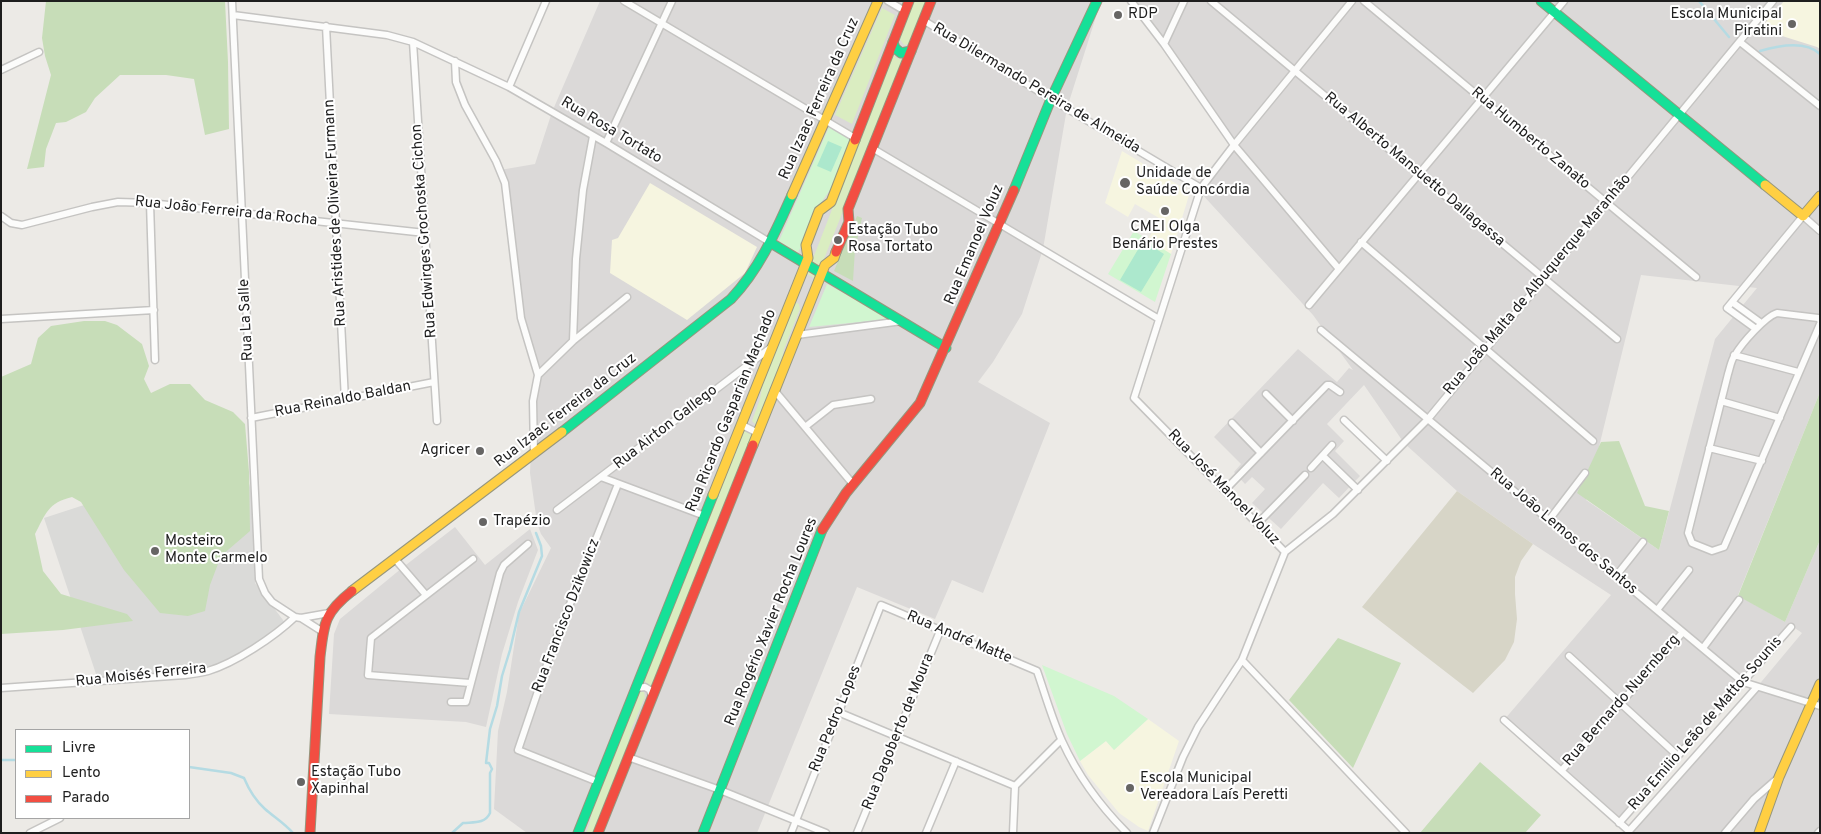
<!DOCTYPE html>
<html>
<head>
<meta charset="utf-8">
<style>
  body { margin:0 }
  #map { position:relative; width:1821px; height:834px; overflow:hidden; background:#eceae6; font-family:Overpass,sans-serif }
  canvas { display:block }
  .frame { position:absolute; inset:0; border:2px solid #1e1e1e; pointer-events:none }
  .legend { position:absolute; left:15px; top:729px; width:175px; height:90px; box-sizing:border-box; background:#fff; border:1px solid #a5a5a5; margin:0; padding:6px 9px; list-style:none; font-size:15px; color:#1e1e1e }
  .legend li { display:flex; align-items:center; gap:10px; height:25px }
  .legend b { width:25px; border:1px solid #a5a5a5 }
</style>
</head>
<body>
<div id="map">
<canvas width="1821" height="834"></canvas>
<div class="frame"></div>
<ul class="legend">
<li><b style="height:6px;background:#16e098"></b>Livre</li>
<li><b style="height:6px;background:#ffcf43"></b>Lento</li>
<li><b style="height:6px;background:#f24e42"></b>Parado</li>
</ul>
</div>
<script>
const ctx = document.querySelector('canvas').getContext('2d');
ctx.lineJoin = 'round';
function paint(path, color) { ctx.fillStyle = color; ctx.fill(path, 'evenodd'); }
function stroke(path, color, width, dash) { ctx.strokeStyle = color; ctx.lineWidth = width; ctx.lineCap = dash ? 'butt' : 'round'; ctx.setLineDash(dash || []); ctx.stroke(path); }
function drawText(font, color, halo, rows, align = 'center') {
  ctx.font = font + ' Overpass,sans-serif'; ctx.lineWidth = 4; ctx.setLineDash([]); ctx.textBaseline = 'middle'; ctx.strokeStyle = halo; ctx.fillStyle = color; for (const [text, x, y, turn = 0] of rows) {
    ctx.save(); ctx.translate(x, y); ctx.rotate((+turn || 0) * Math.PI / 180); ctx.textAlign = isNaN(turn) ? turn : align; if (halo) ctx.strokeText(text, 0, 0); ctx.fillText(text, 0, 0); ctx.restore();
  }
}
paint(new Path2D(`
  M 600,1 L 1101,1 L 1067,108 L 1043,249 L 1022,314 L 993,362 L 978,382 L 1050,423 L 983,593 L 952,580 L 935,619 L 857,587 L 757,833 L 527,833 L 494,809 L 498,731 L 507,692 L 519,614 L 551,548 L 541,534 L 537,523 L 530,473 L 533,401 L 538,375 L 521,318 L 505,183 L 500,170 L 535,164 L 552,112 Z
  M 1131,1 L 1820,1 L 1820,392 L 1738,595 L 1785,622 L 1820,540 L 1820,833 L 1631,833 L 1757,687 L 1802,633 L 1792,626 L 1619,823 L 1504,720 L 1611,595 L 1533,544 L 1457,491 L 1404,443 L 1364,385 L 1327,424 L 1344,441 L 1335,451 L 1360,476 L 1339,498 L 1323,483 L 1281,529 L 1252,503 L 1265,489 L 1252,477 L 1245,484 L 1234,472 L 1241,464 L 1214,437 L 1298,349 L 1337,382 L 1349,368 L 1353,370 L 1313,315 L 1200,192 L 1234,145 ZM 1641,275 L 1757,288 L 1715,339 L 1659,550 L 1586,500 Z
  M 455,527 L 485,565 L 530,529 L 538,550 L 518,602 L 502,654 L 486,727 L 466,722 L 329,714 L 334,634 L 340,619 L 402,568 Z`), '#dbd9d8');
paint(new Path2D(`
  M 1784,1 L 1820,1 L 1820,49 L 1817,47 L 1760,29 Z
  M 1122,151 L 1190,192 L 1171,254 L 1148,240 L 1159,218 L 1135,204 L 1128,217 L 1105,203 Z
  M 650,183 L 757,247 L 745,273 L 687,320 L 610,273 L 612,240 L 618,238 Z
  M 1148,719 L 1179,741 L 1148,831 L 1139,827 L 1119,813 L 1088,775 L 1080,761 L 1106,741 L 1114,750 Z`), '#f6f5e0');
paint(new Path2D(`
  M 241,454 L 254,502 L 255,583 L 286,624 L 225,662 L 191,671 L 97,677 L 44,518 Z`), '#dadad8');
paint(new Path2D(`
  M 1457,491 L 1533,544 L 1521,561 L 1515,577 L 1515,594 L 1517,619 L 1514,642 L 1505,660 L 1473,693 L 1362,607 Z`), '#d7d5c7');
paint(new Path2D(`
  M 913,1 L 927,1 L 910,44 L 904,45 L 899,38 Z
  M 882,8 L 895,15 L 852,124 L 835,115 Z
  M 893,52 L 896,58 L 900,59 L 904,58 L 816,279 L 807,274 Z
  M 795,302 L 799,304 L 800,309 L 784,349 L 781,368 L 756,425 L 752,421 L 760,399 L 763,381 Z
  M 744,430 L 753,434 L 653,685 L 647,685 L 644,679 Z
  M 639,691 L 644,692 L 645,697 L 631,730 L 627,749 L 594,833 L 586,833 L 590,822 L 593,806 Z`), '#daedc1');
paint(new Path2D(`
  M 46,1 L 225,1 L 228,62 L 229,129 L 205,135 L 194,79 L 166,75 L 120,75 L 95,98 L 86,112 L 66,122 L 56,123 L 46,149 L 44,167 L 27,169 L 51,75 L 45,56 L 42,38 Z
  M 857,216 L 862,218 L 855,249 L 853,281 L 834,271 Z
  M 84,321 L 105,321 L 117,325 L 142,344 L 149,366 L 144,379 L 151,393 L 170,384 L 190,384 L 205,400 L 233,412 L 245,424 L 249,472 L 250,531 L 221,556 L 210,585 L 205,611 L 188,616 L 160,613 L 124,570 L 81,502 L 72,497 C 48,503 46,513 35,534 L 43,571 L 61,594 L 127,614 L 133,621 L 63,630 L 1,634 L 1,377 L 31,364 L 38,338 L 51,326 Z
  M 1820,392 L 1820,540 L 1785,622 L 1738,596 Z
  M 1619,441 L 1645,506 L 1669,511 L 1659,550 L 1577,493 L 1601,442 Z
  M 1338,638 L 1401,663 L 1353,768 L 1289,700 Z
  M 1480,762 L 1541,815 L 1525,833 L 1420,833 Z`), '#c7ddb8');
paint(new Path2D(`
  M 829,127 L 851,139 L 833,186 L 815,211 L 798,253 L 779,241 Z
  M 1134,231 L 1171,254 L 1155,302 L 1108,274 Z
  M 827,284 L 891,319 L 809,327 Z
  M 1042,665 L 1114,696 L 1148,719 L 1114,750 L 1106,741 L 1080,761 L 1067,734 Z`), '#d1f6d0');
paint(new Path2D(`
  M 828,141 L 842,147 L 831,172 L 817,166 Z
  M 1143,241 L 1164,254 L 1141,292 L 1120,280 Z`), '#ace8cd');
stroke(new Path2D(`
  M 1699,1 L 1729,37
  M 1760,51 C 1777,46 1805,40 1820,54
  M 1,760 L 16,760
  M 189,767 L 231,773 L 244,778 C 249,790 255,800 265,809 C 274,817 284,823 293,833
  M 452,833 L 463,823 C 474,822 485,824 490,813 L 490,773 L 492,769 L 489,763 L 486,763 L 490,729 L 497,706 L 502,676 L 510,650 L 519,612 L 542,556 L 541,546 L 536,533`), '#b5dbe3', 2.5);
const street = new Path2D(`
  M 232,1 L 259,579 L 265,593 L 272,602 L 295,617 L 301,618 L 329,613
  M 624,1 L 855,138
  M 888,1 L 905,11
  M 1131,1 L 1164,44 L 1234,145 L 1339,269
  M 1211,1 L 1617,339
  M 1364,1 L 1696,277
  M 233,15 L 387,35 L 413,42 L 509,87 L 606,143 L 771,243
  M 923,20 L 1051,99 L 1201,188
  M 326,26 L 345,400
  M 413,42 L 437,421
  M 1740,42 L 1820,106
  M 1164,44 L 1184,1
  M 455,61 L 456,82 L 465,105 L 496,161 L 505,183 L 521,318 L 538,375 L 533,401 L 534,454
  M 1,70 L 39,52
  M 509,87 L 546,1
  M 606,143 L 672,1
  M 872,148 L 1159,319
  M 150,203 L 155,360
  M 1,216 L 11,223 L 22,225 L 92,207 L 118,202 L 150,203 L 425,233
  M 1361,242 L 1593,441
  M 1732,302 L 1761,323
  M 1309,305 L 1564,1
  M 1,319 L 154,310
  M 1820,320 L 1818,318 L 1777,313 C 1765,317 1742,343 1735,355 C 1731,360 1730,368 1728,374 L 1688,533 L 1692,543 L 1712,551 L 1724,547 L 1820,324
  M 1756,329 L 1727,308 L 1803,216 L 1820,231
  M 1321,330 L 1743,682 L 1820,706
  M 797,335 L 902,321
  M 573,341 L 576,259 L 583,190 L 593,136
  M 1734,355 L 1798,372
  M 538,375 L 573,341 L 627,297
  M 774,390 L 852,483
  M 1266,394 L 1293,421
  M 1721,401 L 1780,418
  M 251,418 L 434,382
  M 1344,420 L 1387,461
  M 1232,423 L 1261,453
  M 742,425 L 758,433
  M 805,427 L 833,405 L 871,399
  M 1709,448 L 1762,461
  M 1323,456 L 1358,490
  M 1311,468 L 1332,445
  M 601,477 L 705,516
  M 1225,490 L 1327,385 L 1330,385 L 1340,392
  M 557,510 L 773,346
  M 1549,520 L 1585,473
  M 1257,524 L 1305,475
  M 1285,552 L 1134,398 L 1201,188 L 1234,145 L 1352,1
  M 395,559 L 426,595
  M 1616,576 L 1643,542
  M 1657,610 L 1689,570
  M 301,618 L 323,632
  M 1703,648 L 1739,600
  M 1569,656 L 1678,756
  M 1242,660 L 1406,833
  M 470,683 L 368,675 L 371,638 L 473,559
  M 1,688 L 185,675 C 193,674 201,673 208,671 C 235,663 274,637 295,617
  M 636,688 L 645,687 L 650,690 L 652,697
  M 451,702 L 466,702 L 500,573 L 504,565 L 528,544
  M 838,712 L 1015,786
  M 1504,720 L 1629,831 L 1757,687
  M 628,757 L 720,790 L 826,833
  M 1562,770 L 1683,632
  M 598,782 L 518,750 L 554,644 L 618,484
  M 1619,823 L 1791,627
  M 30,833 L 60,818
  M 791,833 L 881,605 L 1037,671 C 1045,694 1052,719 1062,741 C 1078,776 1100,806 1127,833
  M 857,833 L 940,631
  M 926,833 L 956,761
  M 1013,833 L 1015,786 L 1061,740
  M 1153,833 L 1183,757 L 1198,727 L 1242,660 L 1285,552 L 1333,514 L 1428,419 L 1773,1
  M 1725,833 L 1754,799 L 1778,778
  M 1818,833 L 1820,831`);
const fast = new Path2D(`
  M 1541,1 L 1765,185
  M 893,42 L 895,48 L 901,53 L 911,51
  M 1014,190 L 1051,99 L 1097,1
  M 771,243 L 946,348
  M 562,432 L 731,299 C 760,268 775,233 792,195
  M 578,833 L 713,495
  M 703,833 L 822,530`);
const slow = new Path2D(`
  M 1765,185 L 1803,216 L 1820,196
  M 792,195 L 878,1
  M 753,445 L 825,265 L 834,258 L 836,252
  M 713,495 L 808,258 L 806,245 L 819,211 L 831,202 L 855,140
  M 352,591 L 562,432
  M 1759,833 L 1779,777 L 1820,684`);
const jam = new Path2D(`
  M 855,140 L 909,1
  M 836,252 L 849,222 L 848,209 L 931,1
  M 822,530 L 846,493 L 920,403 L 1014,190
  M 310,833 L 320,657 C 324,623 324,613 352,591
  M 598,833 L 753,445`);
stroke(street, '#c5c4c2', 9);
stroke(fast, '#96967d', 11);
stroke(slow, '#96967d', 11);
stroke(jam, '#96967d', 11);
stroke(street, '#fcfcfb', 6);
stroke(fast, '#16e098', 9);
stroke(slow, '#ffcf43', 9);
stroke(jam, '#f24e42', 9);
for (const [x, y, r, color] of [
  [1118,15,5,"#666564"],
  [1792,24,5,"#666564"],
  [1125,183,6,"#666564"],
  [1165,211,5,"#666564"],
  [838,240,5,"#666564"],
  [480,451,5,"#666564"],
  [483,522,5,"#666564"],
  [155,551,5,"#666564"],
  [301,782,5,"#666564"],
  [1130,788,5,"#666564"]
]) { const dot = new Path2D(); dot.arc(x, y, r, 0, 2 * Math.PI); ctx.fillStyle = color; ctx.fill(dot); stroke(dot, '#fff', 2); }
drawText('15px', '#1e1e1e', '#fff', [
  ["RDP",1128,15],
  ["Escola Municipal",1782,15,"right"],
  ["Piratini",1782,32,"right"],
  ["Unidade de",1136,174],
  ["Saúde Concórdia",1136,191],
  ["CMEI Olga",1165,228,"center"],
  ["Benário Prestes",1165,245,"center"],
  ["Estação Tubo",848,231],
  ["Rosa Tortato",848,248],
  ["Agricer",470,451,"right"],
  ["Trapézio",493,522],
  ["Mosteiro",165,542],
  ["Monte Carmelo",165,559],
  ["Estação Tubo",311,773],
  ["Xapinhal",311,790],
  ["Escola Municipal",1140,779],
  ["Vereadora Laís Peretti",1140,796]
], 'left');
drawText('15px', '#1e1e1e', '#fff', [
  ["Rua Dilermando Pereira de Almeida",1036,89,31],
  ["Rua Izaac Ferreira da Cruz",820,99,-66],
  ["Rua Rosa Tortato",611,131,31],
  ["Rua Humberto Zanato",1530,139,40],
  ["Rua Alberto Mansuetto Dallagassa",1414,170,40],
  ["Rua João Ferreira da Rocha",226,212,6],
  ["Rua Aristides de Oliveira Furmann",336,213,-93],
  ["Rua Edwirges Grochoska Cichon",425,231,-94],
  ["Rua Emanoel Voluz",975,245,-67],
  ["Rua João Malta de Albuquerque Maranhão",1538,285,-50],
  ["Rua La Salle",247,320,-93],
  ["Rua Reinaldo Baldan",343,400,-11],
  ["Rua Izaac Ferreira da Cruz",566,411,-38],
  ["Rua Ricardo Gasparian Machado",732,411,-68],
  ["Rua Airton Gallego",666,428,-38],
  ["Rua José Manoel Voluz",1223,488,46],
  ["Rua João Lemos dos Santos",1563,532,40],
  ["Rua Francisco Dzikowicz",567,616,-69],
  ["Rua Rogério Xavier Rocha Loures",772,622,-68],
  ["Rua André Matte",959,638,23],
  ["Rua Moisés Ferreira",141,676,-6],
  ["Rua Bernardo Nuernberg",1622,701,-49],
  ["Rua Pedro Lopes",836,719,-68],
  ["Rua Emilio Leão de Mattos Sounis",1706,724,-49],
  ["Rua Dagoberto de Moura",899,732,-68]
]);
</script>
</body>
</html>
